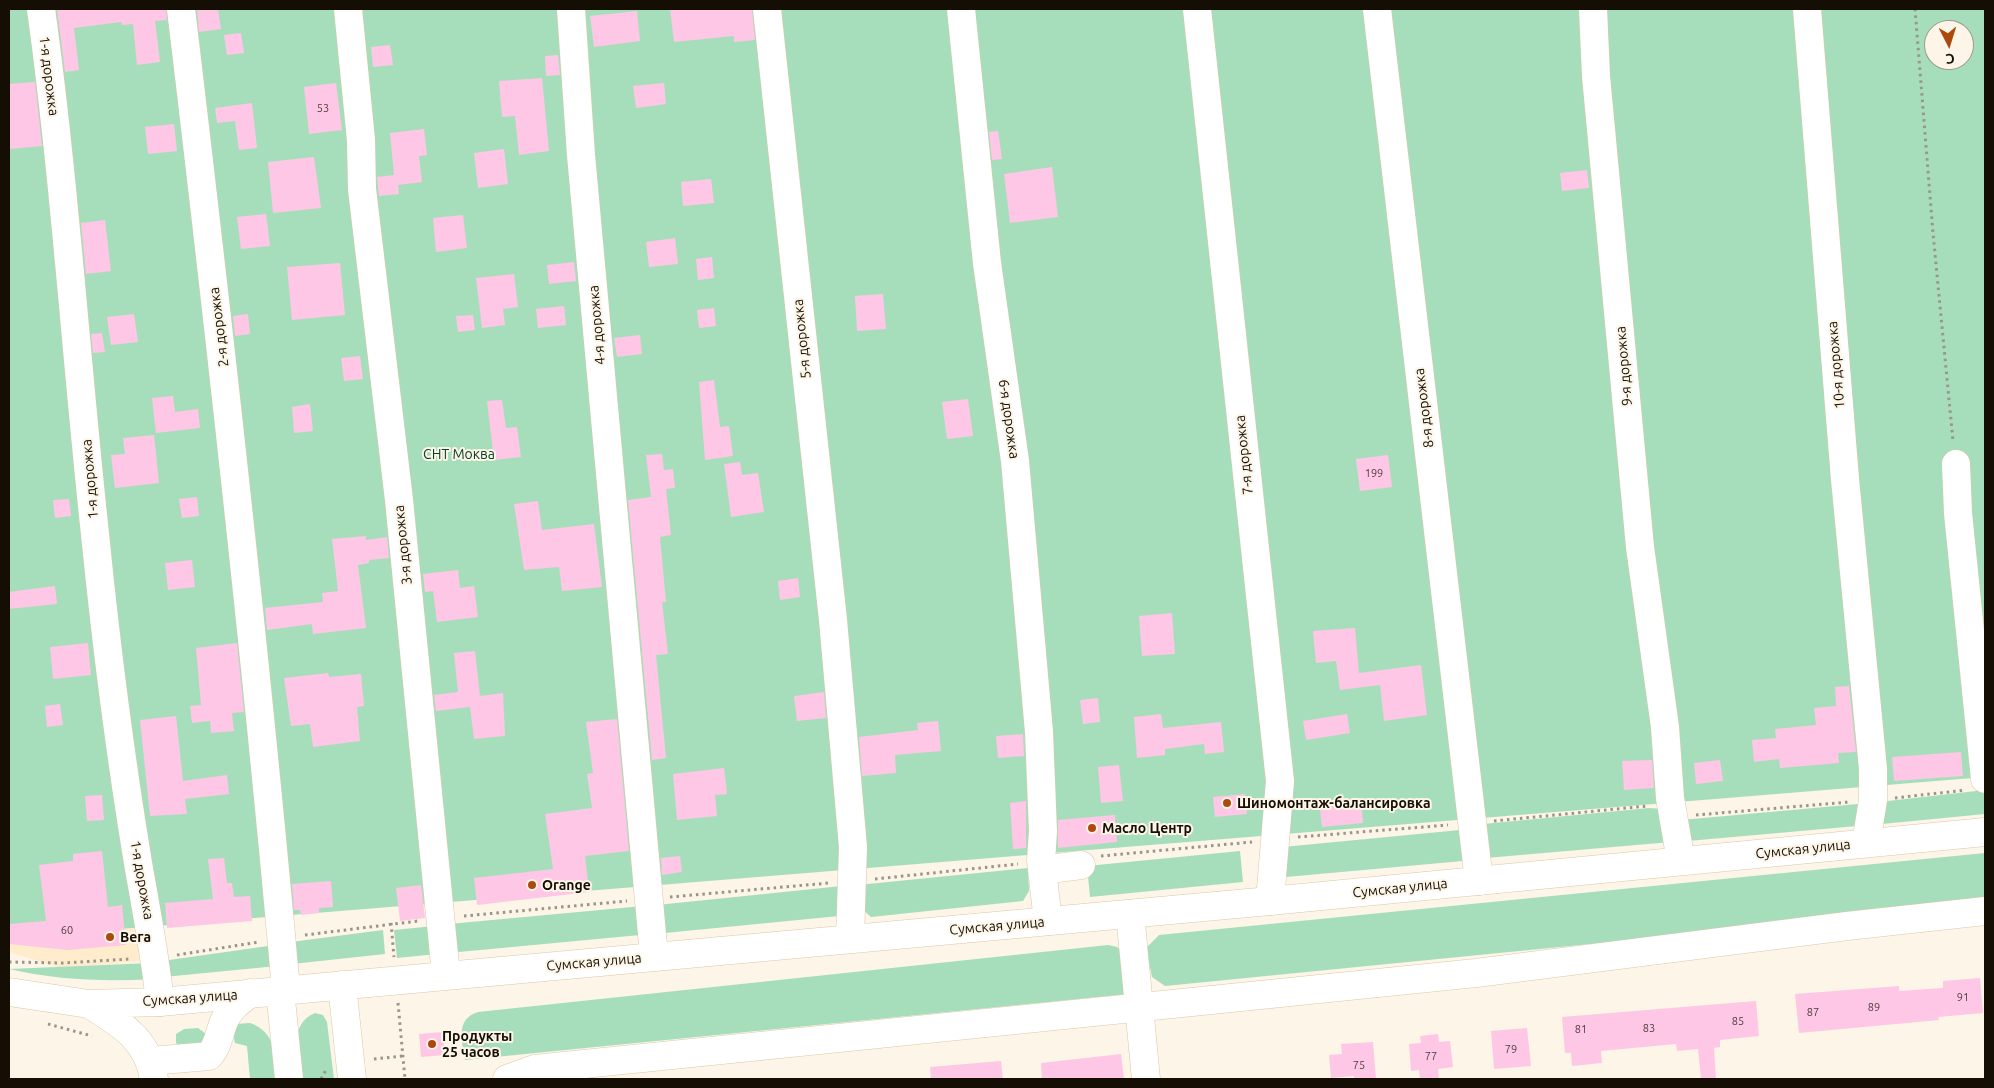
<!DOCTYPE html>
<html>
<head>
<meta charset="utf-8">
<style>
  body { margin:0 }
  #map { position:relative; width:1994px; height:1088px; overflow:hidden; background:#fdf5e8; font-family:Ubuntu,sans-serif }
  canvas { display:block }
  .frame { position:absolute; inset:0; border:10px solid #150e04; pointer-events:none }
  .north { position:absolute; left:1924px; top:20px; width:50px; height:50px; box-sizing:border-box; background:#fdf5e8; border:1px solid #a0998d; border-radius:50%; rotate:175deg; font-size:14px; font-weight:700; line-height:20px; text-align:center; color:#150e04 }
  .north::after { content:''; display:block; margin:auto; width:18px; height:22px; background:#ac490d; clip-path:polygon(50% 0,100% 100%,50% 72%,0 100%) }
</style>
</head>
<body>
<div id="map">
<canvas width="1994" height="1088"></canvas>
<div class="frame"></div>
<div class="north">С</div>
</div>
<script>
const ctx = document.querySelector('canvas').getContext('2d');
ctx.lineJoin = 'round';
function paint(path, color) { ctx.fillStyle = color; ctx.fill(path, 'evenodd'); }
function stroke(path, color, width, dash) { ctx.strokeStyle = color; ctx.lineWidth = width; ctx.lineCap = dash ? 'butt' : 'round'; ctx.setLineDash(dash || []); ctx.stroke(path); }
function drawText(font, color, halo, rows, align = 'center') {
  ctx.font = font + ' Ubuntu,sans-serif'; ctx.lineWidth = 4; ctx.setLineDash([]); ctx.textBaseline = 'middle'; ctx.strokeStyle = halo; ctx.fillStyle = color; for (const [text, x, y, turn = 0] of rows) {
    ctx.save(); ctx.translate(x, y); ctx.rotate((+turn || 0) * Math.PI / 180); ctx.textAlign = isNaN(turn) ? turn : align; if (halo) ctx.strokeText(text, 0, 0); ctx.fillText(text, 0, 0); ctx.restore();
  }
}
paint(new Path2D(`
  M 127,823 L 143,961 L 61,968 L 9,952 L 9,902 Z`), '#ffeccd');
paint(new Path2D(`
  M 9,9 L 1985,9 L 1985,777 L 9,938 ZM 1934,30 L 1964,30 L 1964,60 L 1934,60 Z
  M 1985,790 L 1985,814 L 1882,824 L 1879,802 Z
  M 1858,804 L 1863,808 L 1857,826 L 1688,841 L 1681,820 Z
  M 1649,808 L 1665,809 L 1671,842 L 1486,858 L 1483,824 Z
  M 1460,830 L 1463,861 L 1286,877 L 1283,847 Z
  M 1240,851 L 1243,882 L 1090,897 L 1087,866 Z
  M 1985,853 L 1985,905 L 1165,986 L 1152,977 L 1146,948 L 1159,935 Z
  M 1028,868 L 1029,891 L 1023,901 L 871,917 L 861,908 L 858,885 Z
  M 842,886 L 839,916 L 665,933 L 657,905 Z
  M 643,906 L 640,935 L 459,952 L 451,946 L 449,924 Z
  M 434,926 L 437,954 L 397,958 L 394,930 Z
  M 383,930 L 385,954 L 292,964 L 291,942 Z
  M 275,945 L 277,966 L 164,977 L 162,961 Z
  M 1108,945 L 1117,947 L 1124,953 L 1129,994 L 465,1060 C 462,1041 455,1019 478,1012 Z
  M 151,963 L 154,979 C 104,982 57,980 9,969 Z
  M 315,1013 L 323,1015 L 327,1022 L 334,1079 L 300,1079 C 298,1056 288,1024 315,1013 Z
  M 250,1023 C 276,1032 275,1055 278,1079 L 250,1079 L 247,1046 L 235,1043 L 232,1029 L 236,1024 Z
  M 198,1028 L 206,1034 L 203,1043 L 180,1046 L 176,1043 L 176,1034 L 184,1029 Z`), '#a6debc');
paint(new Path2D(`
  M 57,9 L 166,9 L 167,20 L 155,21 L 160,62 L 137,65 L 133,24 L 122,25 L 121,22 L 74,28 L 79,70 L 65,72 Z
  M 197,9 L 218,9 L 221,29 L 199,32 Z
  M 670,9 L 752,9 L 755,40 L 734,42 L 734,36 L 674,42 Z
  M 637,11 L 640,41 L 594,47 L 590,16 Z
  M 241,33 L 244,53 L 227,55 L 224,35 Z
  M 390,45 L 393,65 L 373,67 L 371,47 Z
  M 558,55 L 560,75 L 546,76 L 545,56 Z
  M 542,78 L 549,151 L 519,155 L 515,116 L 502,117 L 499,81 Z
  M 35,82 L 42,146 L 10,149 L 9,84 Z
  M 336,83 L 342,130 L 309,134 L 304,87 Z
  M 664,83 L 666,104 L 636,108 L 633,86 Z
  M 252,103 L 257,148 L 239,150 L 235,121 L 217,123 L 215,108 Z
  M 174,124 L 177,151 L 148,154 L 145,127 Z
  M 424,129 L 427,155 L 419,156 L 422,182 L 398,185 L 399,194 L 379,196 L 377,177 L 394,175 L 390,133 Z
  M 998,131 L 1002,159 L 992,160 L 989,132 Z
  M 504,149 L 508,184 L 478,188 L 474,153 Z
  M 314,157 L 321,208 L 273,213 L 268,162 Z
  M 1052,167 L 1058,217 L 1010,223 L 1004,174 Z
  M 1587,170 L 1589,188 L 1562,191 L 1560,173 Z
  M 711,179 L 714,203 L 683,206 L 681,182 Z
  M 266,214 L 270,246 L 241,249 L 237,217 Z
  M 463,215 L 467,248 L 436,252 L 433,218 Z
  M 105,220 L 111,271 L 86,274 L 81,223 Z
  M 675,238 L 678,264 L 649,267 L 646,242 Z
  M 712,257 L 714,278 L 698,280 L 696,259 Z
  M 574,262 L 576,281 L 549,284 L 547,265 Z
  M 340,263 L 345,315 L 292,320 L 287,267 Z
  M 514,274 L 518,307 L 503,309 L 505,325 L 482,328 L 476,278 Z
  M 883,294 L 886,329 L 857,331 L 855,296 Z
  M 564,306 L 566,325 L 538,328 L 536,309 Z
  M 714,308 L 716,326 L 699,328 L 697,310 Z
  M 134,314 L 138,342 L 111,345 L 107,317 Z
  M 248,314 L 250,334 L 235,336 L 233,316 Z
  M 473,315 L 475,330 L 458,332 L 456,316 Z
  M 102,333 L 105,352 L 93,353 L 91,334 Z
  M 640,335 L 642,354 L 617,357 L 614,338 Z
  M 360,356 L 363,379 L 344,381 L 341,358 Z
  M 714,380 L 720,427 L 729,426 L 733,456 L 705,460 L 699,382 Z
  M 173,396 L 175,412 L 198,409 L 200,428 L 156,433 L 152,398 Z
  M 968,399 L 973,436 L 947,439 L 942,402 Z
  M 502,400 L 506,428 L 517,427 L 521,457 L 494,460 L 487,401 Z
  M 310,404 L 313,431 L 294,433 L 292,407 Z
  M 154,435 L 159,483 L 115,488 L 111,455 L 125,454 L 123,438 Z
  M 662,454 L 664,470 L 673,469 L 675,488 L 666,489 L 671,535 L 660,537 L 666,602 L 662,602 L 668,654 L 656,655 L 666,758 L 652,760 L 628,500 L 651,497 L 646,455 Z
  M 1388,455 L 1392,487 L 1360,491 L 1356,459 Z
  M 740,462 L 742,475 L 758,473 L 764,512 L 731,517 L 724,464 Z
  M 197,497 L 199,516 L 182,518 L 179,499 Z
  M 69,499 L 71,516 L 55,518 L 53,500 Z
  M 538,501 L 542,530 L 594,524 L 602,587 L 562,591 L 559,567 L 524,570 L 514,504 Z
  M 366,536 L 366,540 L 387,537 L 389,558 L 369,560 L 369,563 L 358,565 L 366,628 L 313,634 L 312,624 L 267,630 L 265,608 L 323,602 L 322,593 L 338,591 L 332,539 Z
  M 192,560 L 195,587 L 168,590 L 165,563 Z
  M 458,570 L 460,588 L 474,586 L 478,617 L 437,622 L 433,591 L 425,592 L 423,574 Z
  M 798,578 L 800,597 L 780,600 L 778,581 Z
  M 55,586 L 57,604 L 9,609 L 9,592 Z
  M 1172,613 L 1175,654 L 1142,656 L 1139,616 Z
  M 1355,628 L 1359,673 L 1421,665 L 1427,715 L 1384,721 L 1380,685 L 1340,690 L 1336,661 L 1316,663 L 1313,631 Z
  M 88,643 L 91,675 L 53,679 L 50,647 Z
  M 237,643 L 244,712 L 232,713 L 234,731 L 211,733 L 210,721 L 192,723 L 190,706 L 201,705 L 196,648 Z
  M 475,651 L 480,696 L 503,693 L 505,736 L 474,739 L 470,707 L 436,711 L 434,695 L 458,692 L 454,653 Z
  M 328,673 L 329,677 L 361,674 L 364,706 L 357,707 L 360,741 L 313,747 L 310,724 L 291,726 L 284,678 Z
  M 1849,686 L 1856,752 L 1838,753 L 1839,763 L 1780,768 L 1779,759 L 1754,762 L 1752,740 L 1776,738 L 1775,729 L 1816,725 L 1814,708 L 1836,706 L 1835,687 Z
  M 824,692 L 826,718 L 797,721 L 794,696 Z
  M 1098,698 L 1100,722 L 1083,724 L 1080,700 Z
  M 60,704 L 63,725 L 47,727 L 45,706 Z
  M 1161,714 L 1163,728 L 1221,722 L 1224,752 L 1205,754 L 1204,744 L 1165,749 L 1165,755 L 1137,758 L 1134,717 Z
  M 1347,714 L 1350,733 L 1306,740 L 1303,721 Z
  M 176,716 L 183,781 L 227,775 L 229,794 L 185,799 L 187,814 L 150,816 L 140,720 Z
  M 617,719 L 629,851 L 585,856 L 589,892 L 477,905 L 474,878 L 553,869 L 545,814 L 592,808 L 587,774 L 593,773 L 586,722 Z
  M 938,721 L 941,751 L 895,755 L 896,773 L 862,776 L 859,737 L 918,730 L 917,723 Z
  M 1023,734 L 1024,756 L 998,758 L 996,736 Z
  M 1961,752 L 1963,776 L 1894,781 L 1892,757 Z
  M 1652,760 L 1654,788 L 1624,790 L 1622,761 Z
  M 1720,760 L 1723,781 L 1696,784 L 1694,763 Z
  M 1119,765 L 1123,801 L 1101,803 L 1098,767 Z
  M 724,768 L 727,794 L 715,795 L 717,816 L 677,820 L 673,774 Z
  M 1245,794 L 1247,814 L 1215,817 L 1213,797 Z
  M 102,795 L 104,820 L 87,821 L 85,796 Z
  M 1361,798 L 1363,823 L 1322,827 L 1319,802 Z
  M 1026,801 L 1026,848 L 1013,849 L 1010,803 Z
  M 1115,815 L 1117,842 L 1058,848 L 1058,820 Z
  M 102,851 L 108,907 L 122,905 L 126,945 L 68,950 L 9,944 L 9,924 L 46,921 L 39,865 L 73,861 L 73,854 Z
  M 680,856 L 682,872 L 662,875 L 661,858 Z
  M 224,858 L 227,883 L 232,883 L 234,897 L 250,896 L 252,921 L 167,928 L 165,903 L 213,899 L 208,859 Z
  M 331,881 L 333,907 L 319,908 L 319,913 L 301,915 L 300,910 L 294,910 L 292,884 Z
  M 421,885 L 425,918 L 400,921 L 396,888 Z
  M 1980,978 L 1983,1013 L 1938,1017 L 1939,1020 L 1799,1033 L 1795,994 L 1899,986 L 1899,991 L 1943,988 L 1943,981 Z
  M 1756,1001 L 1759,1036 L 1720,1040 L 1720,1047 L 1714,1048 L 1716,1079 L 1701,1079 L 1698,1049 L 1677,1051 L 1676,1044 L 1601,1051 L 1602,1063 L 1572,1066 L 1571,1053 L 1565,1053 L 1562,1017 Z
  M 1527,1028 L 1531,1066 L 1494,1069 L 1491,1031 Z
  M 443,1032 L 445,1055 L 421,1057 L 419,1034 Z
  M 1438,1034 L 1439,1042 L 1450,1041 L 1453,1067 L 1438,1069 L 1439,1079 L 1420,1079 L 1419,1070 L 1411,1071 L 1409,1044 L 1421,1043 L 1420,1036 Z
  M 1373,1042 L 1376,1079 L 1354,1079 L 1354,1076 L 1331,1078 L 1329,1055 L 1342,1054 L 1341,1044 Z
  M 1121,1054 L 1124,1079 L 1042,1079 L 1041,1063 Z
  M 1001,1061 L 1003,1079 L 931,1079 L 930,1067 Z`), '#fec7e5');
const minor = new Path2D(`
  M 41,9 C 65,183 76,359 95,534 C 106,644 120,754 138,863 C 146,909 155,955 160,1002
  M 181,9 C 220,335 257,662 286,990
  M 348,9 L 361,140 L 362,189 L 399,500 L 446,975
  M 571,9 L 581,155 L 654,956
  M 767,9 L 833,620 L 853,847 L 850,939
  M 961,9 L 987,263 L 1015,461 L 1039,732 L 1043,831 L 1041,861 L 1048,921
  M 1197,9 L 1280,781 L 1270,901
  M 1377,9 L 1479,881
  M 1593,9 L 1596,76 L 1640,547 L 1665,727 L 1670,798 L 1681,861
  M 1807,9 L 1845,479 L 1873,769 L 1873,800 L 1866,843
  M 1956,464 L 1958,513 L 1985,779
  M 1042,870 L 1081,865
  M 1130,914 L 1146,1079
  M 151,1061 L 209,1056 C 219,1045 219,1032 225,1019 C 231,1007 240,1001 250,993
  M 507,1079 L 535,1069 L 1476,973 L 1847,926 L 1985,911`);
const major = new Path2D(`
  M 342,985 L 352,1079
  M 280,990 L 289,1079
  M 9,992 L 89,1004 L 160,1002 L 1270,901 L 1985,832
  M 89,1004 C 121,1024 148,1039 154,1079`);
stroke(minor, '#dac8a8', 29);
stroke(major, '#dac8a8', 29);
stroke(new Path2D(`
  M 1915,9 L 1933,233 L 1953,441
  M 1895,798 L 1966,790
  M 1696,815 L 1849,802
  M 1494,821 L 1647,806
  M 1298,837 L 1448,825
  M 1101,856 L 1252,842
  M 875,879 L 1018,864
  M 670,897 L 829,883
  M 464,916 L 627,901
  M 391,923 L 394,957
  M 305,935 L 418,921
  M 177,955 L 259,942
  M 9,962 L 62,963 L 130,959
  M 398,1003 L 405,1079
  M 48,1024 L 92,1036
  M 374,1059 L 403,1056
  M 321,1079 L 326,1070`), '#9b9488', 3, [2.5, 4]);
stroke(minor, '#fff', 28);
stroke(major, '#fff', 28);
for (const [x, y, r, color] of [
  [1227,803,5,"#ac490d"],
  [1092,828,5,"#ac490d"],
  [532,885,5,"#ac490d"],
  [110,937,5,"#ac490d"],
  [432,1044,5,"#ac490d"]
]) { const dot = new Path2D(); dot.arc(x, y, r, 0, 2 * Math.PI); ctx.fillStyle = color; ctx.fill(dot); stroke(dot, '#fdf5e8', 2); }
drawText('11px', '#4f3c3c', null, [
  ["53",323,108],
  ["199",1374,473],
  ["60",67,930],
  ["91",1963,997],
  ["89",1874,1007],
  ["87",1813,1012],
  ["85",1738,1021],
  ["83",1649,1028],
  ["81",1581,1029],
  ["79",1511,1049],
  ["77",1431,1056],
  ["75",1359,1065]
]);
drawText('14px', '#150e04', '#fdf5e8', [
  ["1-я дорожка",49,76,83],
  ["4-я дорожка",597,325,-95],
  ["2-я дорожка",219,327,-97],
  ["5-я дорожка",802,339,-96],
  ["10-я дорожка",1836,365,-95],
  ["9-я дорожка",1624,366,-95],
  ["8-я дорожка",1424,408,-97],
  ["6-я дорожка",1009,419,82],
  ["7-я дорожка",1244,455,-96],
  ["1-я дорожка",90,479,-95],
  ["3-я дорожка",403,545,-96],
  ["Сумская улица",1803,849,-6],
  ["1-я дорожка",142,880,80],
  ["Сумская улица",1400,888,-6],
  ["Сумская улица",997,926,-5],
  ["Сумская улица",594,962,-5],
  ["Сумская улица",190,998,-4]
]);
drawText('14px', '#094228', '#fdf5e8', [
  ["СНТ Моква",459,454]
]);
drawText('bold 14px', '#150e04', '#fdf5e8', [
  ["Шиномонтаж-балансировка",1237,803],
  ["Масло Центр",1102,828],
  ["Orange",542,885],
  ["Вега",120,937],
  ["Продукты",442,1036],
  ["25 часов",442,1052]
], 'left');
</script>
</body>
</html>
